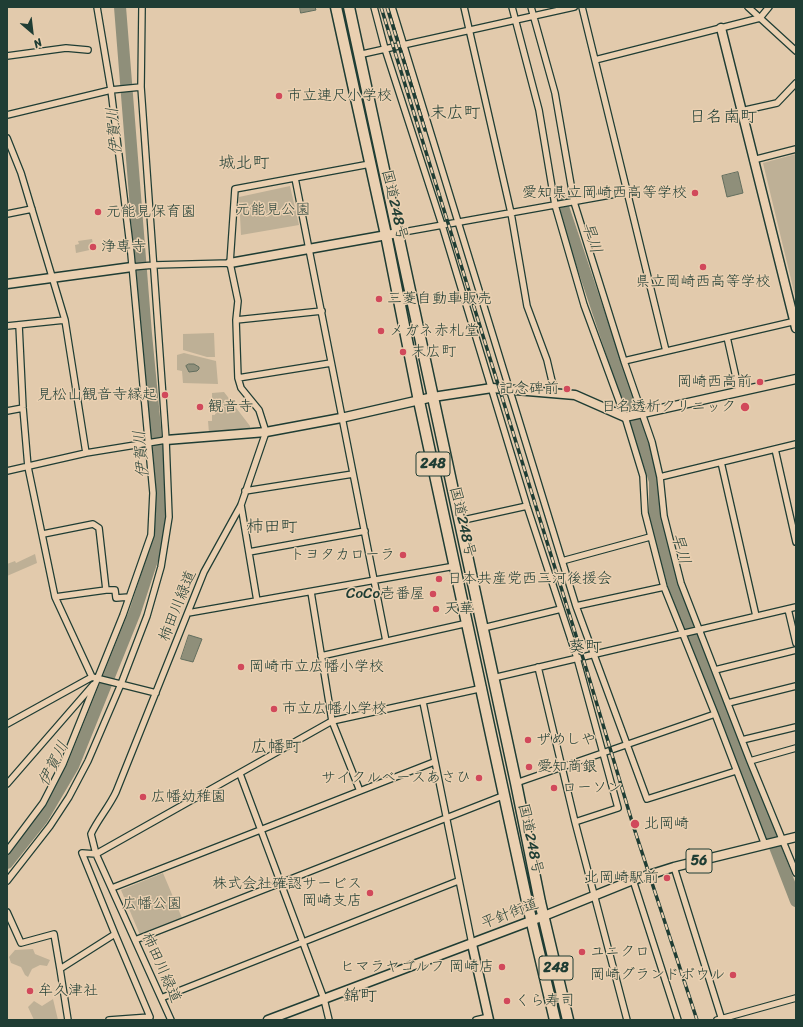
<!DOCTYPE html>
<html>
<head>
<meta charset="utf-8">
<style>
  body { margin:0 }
  #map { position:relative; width:803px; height:1027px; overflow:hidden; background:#e2caac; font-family:Sriracha,sans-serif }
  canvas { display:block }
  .frame { position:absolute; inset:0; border:8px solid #1f3d34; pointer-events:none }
  .north { position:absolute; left:12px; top:12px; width:40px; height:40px; -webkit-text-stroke:3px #ead0b1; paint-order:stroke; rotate:152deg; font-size:11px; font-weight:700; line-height:16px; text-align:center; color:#1f3d34 }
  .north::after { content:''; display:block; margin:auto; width:14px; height:18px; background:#1f3d34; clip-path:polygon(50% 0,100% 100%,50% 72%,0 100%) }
</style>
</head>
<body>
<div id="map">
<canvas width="803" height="1027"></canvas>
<div class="frame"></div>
<div class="north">N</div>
</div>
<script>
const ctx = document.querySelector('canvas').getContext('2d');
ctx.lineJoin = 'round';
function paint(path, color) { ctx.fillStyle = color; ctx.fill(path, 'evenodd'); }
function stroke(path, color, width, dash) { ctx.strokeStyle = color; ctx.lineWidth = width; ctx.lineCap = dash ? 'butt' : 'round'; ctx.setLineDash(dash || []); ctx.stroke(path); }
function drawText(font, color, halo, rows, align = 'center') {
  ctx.font = font + ' Sriracha,"Klee One",sans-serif'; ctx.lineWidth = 3; ctx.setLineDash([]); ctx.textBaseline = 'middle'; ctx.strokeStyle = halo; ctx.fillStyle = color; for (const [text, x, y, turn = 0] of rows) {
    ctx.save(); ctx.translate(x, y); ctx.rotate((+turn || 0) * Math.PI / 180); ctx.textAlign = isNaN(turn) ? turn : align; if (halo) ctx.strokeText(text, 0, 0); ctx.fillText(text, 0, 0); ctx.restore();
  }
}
paint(new Path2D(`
  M 796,154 L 796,300 L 763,163 Z
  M 290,186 L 299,225 L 241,235 L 239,197 Z
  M 92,239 L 94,249 L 76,253 L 75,245 L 79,244 L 78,241 Z
  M 214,333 L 215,357 L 207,357 L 183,350 L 183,334 Z
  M 184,353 L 216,361 L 218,384 L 183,383 L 182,371 L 177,370 L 177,355 Z
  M 224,392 L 250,426 L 250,428 L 209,433 L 208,421 L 212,421 L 212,415 L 215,415 L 215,404 L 212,404 L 212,393 Z
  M 35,554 L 37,563 L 7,576 L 7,564 L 15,561 L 16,563 Z
  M 163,873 L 182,918 L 140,935 L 121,890 Z
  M 33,949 L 35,954 L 50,960 L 47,966 L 40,965 L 32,969 L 28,977 L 25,975 L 21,967 L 11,963 L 9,957 L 15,950 Z
  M 53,999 L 58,1020 L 34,1020 L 28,1007 L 34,1001 L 42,1006 Z`), '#beb096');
const water = new Path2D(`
  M 300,7 L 315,7 L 316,10 L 301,13 Z
  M 738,172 L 743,193 L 727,197 L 722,176 Z
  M 189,364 L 194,364 L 199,367 L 199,369 L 197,371 L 189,372 L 186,366 Z
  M 189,635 L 202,639 L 193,662 L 181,659 Z`);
paint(water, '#8f8f7a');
stroke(water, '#626e5e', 1);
stroke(new Path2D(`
  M 560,198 L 655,481 L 655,519 L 674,586 L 796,901
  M 7,863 L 42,819 L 73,766 L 135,612 L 155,551 L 161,521 L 161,490 L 146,334 L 120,7`), '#8f8f7a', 12);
const street = new Path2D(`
  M 374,7 L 385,49 L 442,225 L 527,506 L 577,658 L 618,808 L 575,822
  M 392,7 L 576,606 L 647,799 L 736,771
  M 464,7 L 511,213 L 527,306 L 547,360 L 555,394
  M 512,7 L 539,110 L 555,205 L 584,305 L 625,417 L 643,476 L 645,513 L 664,587 L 715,714 L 765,845
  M 531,7 L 555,93 L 574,202 L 624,361 L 652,442 L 660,477 L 664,516 L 681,583 L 750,761 L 796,873
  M 582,7 L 666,351
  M 748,7 L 796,51
  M 358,55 L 574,7
  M 7,56 L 66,48 L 88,50
  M 595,60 L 760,18 L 769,7
  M 741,111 L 777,103 L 796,83
  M 7,115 L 111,90 L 141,87
  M 7,138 L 21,173 L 65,320 L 86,453
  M 753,160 L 796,149
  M 295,178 L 386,641
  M 7,214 L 32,209
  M 398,233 L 627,192
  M 132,267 L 154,265 L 230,263
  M 236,320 L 322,311
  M 19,325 L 23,408 L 28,467 L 55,597 L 92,677
  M 7,326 L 65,320
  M 727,337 L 739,391
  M 624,361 L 796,321
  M 238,378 L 331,363
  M 7,411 L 23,408
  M 775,449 L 796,542
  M 721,462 L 756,616
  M 7,471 L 86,453 L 166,440
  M 660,477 L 796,444
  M 245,491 L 353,474
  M 241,505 L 257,601
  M 459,521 L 527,506
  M 43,534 L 93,524 L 99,528 L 106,590 L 55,597
  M 249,552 L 365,531
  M 562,561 L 650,537
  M 106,590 L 115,590 L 116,598 L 129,597
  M 311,592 L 332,721 L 360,791
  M 576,606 L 664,587
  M 788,609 L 796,643
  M 188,613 L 455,566
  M 483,628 L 561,609
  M 321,656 L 468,623
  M 538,667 L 575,822 L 627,1020
  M 715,670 L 796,650
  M 493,678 L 796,607
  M 423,702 L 472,944
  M 728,703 L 796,686
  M 7,724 L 92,677 L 156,693
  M 742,740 L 796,727
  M 750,761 L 796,748
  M 240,774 L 324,999 L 329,1020
  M 516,783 L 715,714
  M 7,784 L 93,685
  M 7,851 L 43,803 L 63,764 L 123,615 L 151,535 L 153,493 L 131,254 L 111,90 L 97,7
  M 674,867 L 722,1020
  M 633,880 L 678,1020
  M 7,881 L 50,826 L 69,797 L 88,761 L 121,684 L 147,616 L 161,567 L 169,517 L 166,440 L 141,87 L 142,7
  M 112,888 L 434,762
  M 7,912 L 21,943 L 54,934 L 60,969
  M 135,940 L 505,795
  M 161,998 L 458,881
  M 68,1020 L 60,969 L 115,934 L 82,853 L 96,854 L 332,721 L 483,688
  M 109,1020 L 150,1017 L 115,934
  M 171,1020 L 96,854 L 91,834 C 98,819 109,807 116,792 L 204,572 L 241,505 L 266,432 L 259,410 L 241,388 L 238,378 L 236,320 L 238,301 L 230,263 L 235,189 L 370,164
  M 476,1020 L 489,1017
  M 717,1020 L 796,998`);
const secondary = new Path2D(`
  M 721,28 L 796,328
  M 230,263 L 398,233
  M 7,284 L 132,267
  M 166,440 L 266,432 L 341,418 L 433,397 L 492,388 L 575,395 L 625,417 L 796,379
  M 472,944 L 489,1020
  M 268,1020 L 544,916`);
const primary = new Path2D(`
  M 544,916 L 633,880 L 674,867 L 796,837`);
const highway = new Path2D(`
  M 336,7 L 386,235 L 419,401 L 528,906 L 555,1020
  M 349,7 L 516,783 L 540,902 L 568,1020`);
stroke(street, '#1f3d34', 8);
stroke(secondary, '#1f3d34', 11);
stroke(primary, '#1f3d34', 11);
stroke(highway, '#1f3d34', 13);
stroke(street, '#ead0b1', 5.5);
stroke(secondary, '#ead0b1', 8);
stroke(primary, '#ead0b1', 8);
stroke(highway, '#ead0b1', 10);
const rail = new Path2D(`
  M 381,7 L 587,671 L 633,825 L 697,1020
  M 387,7 L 425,130`);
stroke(rail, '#1f3d34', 3.5);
stroke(rail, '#ead0b1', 2, [6]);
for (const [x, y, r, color] of [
  [279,96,4,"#d1495b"],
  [695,193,4,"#d1495b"],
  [98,212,4,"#d1495b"],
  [93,247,4,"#d1495b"],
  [703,267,4,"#d1495b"],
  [379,299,4,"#d1495b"],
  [381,331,4,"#d1495b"],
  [403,352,4,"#d1495b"],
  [760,382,4,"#d1495b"],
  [567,389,4,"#d1495b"],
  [165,395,4,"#d1495b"],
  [200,407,4,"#d1495b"],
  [745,407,5,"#d1495b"],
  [403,555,4,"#d1495b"],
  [439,579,4,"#d1495b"],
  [433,594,4,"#d1495b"],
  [436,609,4,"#d1495b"],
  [241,667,4,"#d1495b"],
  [274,709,4,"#d1495b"],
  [528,740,4,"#d1495b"],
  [529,767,4,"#d1495b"],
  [479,778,4,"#d1495b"],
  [554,788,4,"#d1495b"],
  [143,797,4,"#d1495b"],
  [635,824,5,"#d1495b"],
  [667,878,4,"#d1495b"],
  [370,893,4,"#d1495b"],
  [582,952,4,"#d1495b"],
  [502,967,4,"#d1495b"],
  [733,975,4,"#d1495b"],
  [30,991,4,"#d1495b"],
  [507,1001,4,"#d1495b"]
]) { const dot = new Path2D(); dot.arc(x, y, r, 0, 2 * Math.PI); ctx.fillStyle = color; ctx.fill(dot); stroke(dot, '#ead0b1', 1.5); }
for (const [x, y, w] of [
  [433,464,34],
  [699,861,26],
  [556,968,34]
]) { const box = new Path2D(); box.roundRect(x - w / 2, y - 12, w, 24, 3); ctx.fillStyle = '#ead0b1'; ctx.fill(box); stroke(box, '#1f3d34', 1); }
drawText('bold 14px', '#1f3d34', null, [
  ["248",433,464],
  ["56",699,861],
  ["248",556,968]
]);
drawText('15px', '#1f3d34', '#ead0b1', [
  ["市立連尺小学校",287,96],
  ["愛知県立岡崎西高等学校",687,193,"right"],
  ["元能見保育園",106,212],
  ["浄専寺",101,247],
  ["県立岡崎西高等学校",703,282,"center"],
  ["三菱自動車販売",387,299],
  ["メガネ赤札堂",389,331],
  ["末広町",411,352],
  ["岡崎西高前",752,382,"right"],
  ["記念碑前",559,389,"right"],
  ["見松山観音寺縁起",157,395,"right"],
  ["観音寺",208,407],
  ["日名透析クリニック",736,407,"right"],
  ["トヨタカローラ",395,555,"right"],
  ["日本共産党西三河後援会",447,579],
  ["CoCo壱番屋",425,594,"right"],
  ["天華",444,609],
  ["岡崎市立広幡小学校",249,667],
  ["市立広幡小学校",282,709],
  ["ザめしや",536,740],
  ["愛知商銀",537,767],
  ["サイクルベースあさひ",471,778,"right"],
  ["ローソン",562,788],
  ["広幡幼稚園",151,797],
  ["北岡崎",644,824],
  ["北岡崎駅前",659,878,"right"],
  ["株式会社確認サービス",362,884,"right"],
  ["岡崎支店",362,901,"right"],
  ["ユニクロ",590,952],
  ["ヒマラヤゴルフ 岡崎店",494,967,"right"],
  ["岡崎グランドボウル",725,975,"right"],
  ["牟久津社",38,991],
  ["くら寿司",515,1001]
], 'left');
drawText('15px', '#1f3d34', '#ead0b1', [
  ["国道248号",394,205,77],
  ["国道248号",462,522,77],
  ["柿田川緑道",178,606,-68],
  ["国道248号",530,839,78],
  ["平針街道",510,914,-21],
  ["柿田川緑道",161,968,66]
]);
drawText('15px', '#2f483e', '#ead0b1', [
  ["元能見公園",273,210],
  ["広幡公園",152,904]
]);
drawText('italic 16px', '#30493e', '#ead0b1', [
  ["伊賀川",115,131,-95],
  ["早川",591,238,72],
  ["伊賀川",142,454,-95],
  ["早川",680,549,74],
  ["伊賀川",54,764,-63]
]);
drawText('17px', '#1f3d34', '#ead0b1', [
  ["末広町",455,114],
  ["日名南町",723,118],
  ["城北町",244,164],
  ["柿田町",272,528],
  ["葵町",585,648],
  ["広幡町",276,748],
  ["錦町",360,997]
]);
</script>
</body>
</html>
